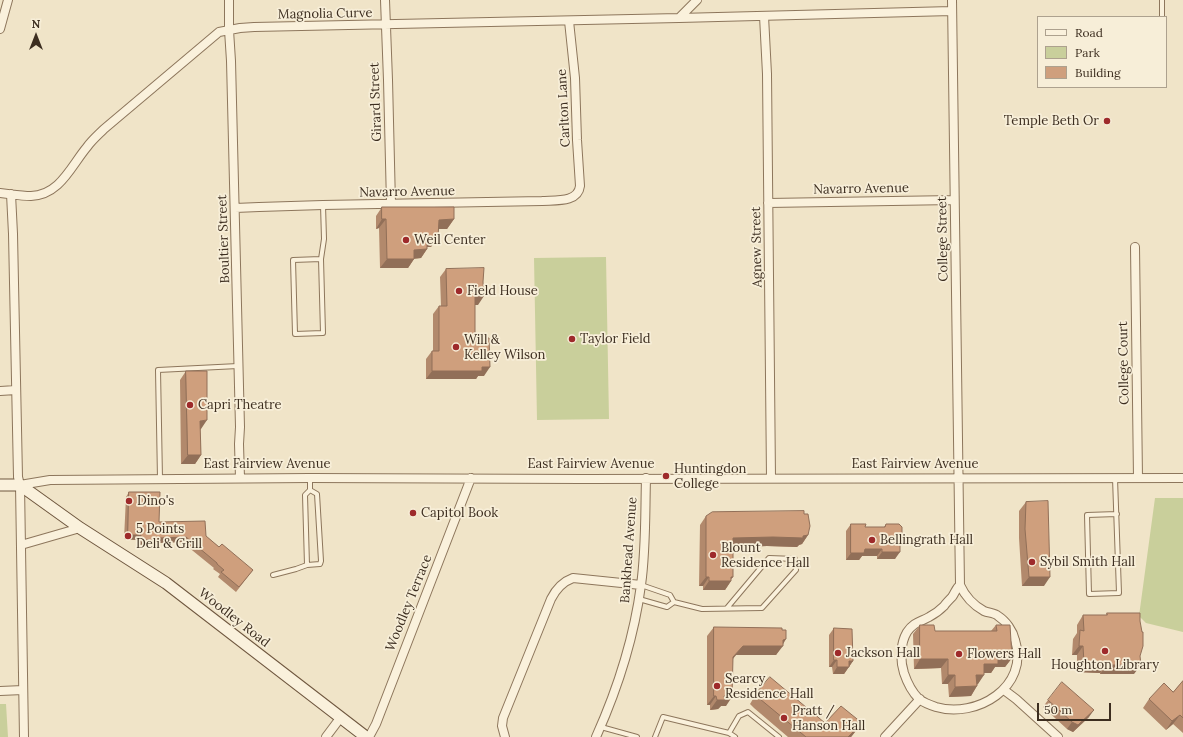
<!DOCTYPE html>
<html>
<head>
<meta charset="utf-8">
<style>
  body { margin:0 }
  #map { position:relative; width:1183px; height:737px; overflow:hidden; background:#f0e4c8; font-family:Lora,serif }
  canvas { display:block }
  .legend { position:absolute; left:1037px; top:16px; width:130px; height:72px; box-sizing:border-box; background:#f7eed8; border:1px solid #ada18e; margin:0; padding:5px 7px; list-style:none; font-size:12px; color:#3d2e20 }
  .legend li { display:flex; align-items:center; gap:8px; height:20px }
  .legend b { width:20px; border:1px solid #ada18e }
  .north { position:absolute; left:16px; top:16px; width:40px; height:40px; -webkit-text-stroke:3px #f7eed8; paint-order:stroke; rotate:0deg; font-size:11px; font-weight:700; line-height:16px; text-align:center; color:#3d2e20 }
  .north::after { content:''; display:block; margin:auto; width:14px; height:18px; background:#3d2e20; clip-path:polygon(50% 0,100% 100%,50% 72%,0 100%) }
  .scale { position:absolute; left:1037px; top:703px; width:74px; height:18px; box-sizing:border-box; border:2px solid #3d2e20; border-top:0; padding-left:5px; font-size:12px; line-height:14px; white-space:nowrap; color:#3d2e20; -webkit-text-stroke:3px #f7eed8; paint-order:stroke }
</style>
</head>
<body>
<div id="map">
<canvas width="1183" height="737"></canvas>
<ul class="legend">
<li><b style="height:5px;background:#faf1dc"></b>Road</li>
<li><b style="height:11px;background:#c9cf9b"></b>Park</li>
<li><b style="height:11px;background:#cf9f7d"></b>Building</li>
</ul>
<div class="north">N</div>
<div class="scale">50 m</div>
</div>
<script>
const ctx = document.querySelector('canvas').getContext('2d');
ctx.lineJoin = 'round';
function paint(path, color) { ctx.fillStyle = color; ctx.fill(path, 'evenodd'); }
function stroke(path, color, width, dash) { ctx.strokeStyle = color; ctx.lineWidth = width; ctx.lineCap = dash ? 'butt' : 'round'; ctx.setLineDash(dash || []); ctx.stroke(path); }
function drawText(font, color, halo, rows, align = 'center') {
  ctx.font = font + ' Lora,serif'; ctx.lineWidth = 3.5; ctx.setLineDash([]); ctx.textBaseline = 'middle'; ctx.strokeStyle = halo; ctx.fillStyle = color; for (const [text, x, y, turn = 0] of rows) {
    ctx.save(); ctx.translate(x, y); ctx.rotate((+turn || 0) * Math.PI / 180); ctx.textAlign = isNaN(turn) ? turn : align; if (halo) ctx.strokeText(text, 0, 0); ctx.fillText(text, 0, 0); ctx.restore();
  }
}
paint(new Path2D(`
  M 606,257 L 609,419 L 537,420 L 534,258 Z
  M 1155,498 L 1183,498 L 1183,632 L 1146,623 L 1139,616 Z
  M 0,704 L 6,704 L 8,737 L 0,737 Z`), '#c9cf9b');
const service = new Path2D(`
  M 1162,0 L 1162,17
  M 321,259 L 293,260 L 295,334 L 323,333 L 321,259 L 324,239 L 323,205
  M 1115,478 L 1119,593 L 1089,594 L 1087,515 L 1117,514
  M 160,479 L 158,370 L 238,366
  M 310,490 L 317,494 L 321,561 L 320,564 L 307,565 L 305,495 L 310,490 L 310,478
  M 273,575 L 296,569 L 307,565
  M 639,599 L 667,607 L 674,602 L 670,595 L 641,585
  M 674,602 L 702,609 L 762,608 L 796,570 L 795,559 L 769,558 L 727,608
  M 601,727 L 637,737
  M 729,733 L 739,716 L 748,712 L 779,737
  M 655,737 L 663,717 L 729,733 L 735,737`);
const minor = new Path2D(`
  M 229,0 L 229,30 L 231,61 L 240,427 L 239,444 L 240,478
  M 385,0 L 388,80 L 391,204
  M 952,0 L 960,585 C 965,596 973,605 984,611 C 989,613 995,613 998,616 C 1006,621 1013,631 1015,640 C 1030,687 976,719 936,707 C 930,705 923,702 919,699 C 912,692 907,682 904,673 C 900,660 900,644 907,632 C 914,622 920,622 929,617 C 935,614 940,610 944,606 C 946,603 949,600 952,597 C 955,593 956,588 960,585
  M 764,16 L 767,74 L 771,478
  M 679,18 L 952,11
  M 0,29 L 8,0
  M 0,193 C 10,194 21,196 31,196 C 60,195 71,166 87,147 C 92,140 98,135 104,129 L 219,32 L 240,28 L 254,27 L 679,18 L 697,0
  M 11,194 L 13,234 L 18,477 L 20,485 L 24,737
  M 768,203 L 954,200
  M 235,208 L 259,207 L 323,205 L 542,201 C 555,200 578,203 580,186 L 577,140 L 575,78 L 569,21
  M 1135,247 L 1138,478
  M 0,391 L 16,390
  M 20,485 L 50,480 L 310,478 L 583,479 L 1183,478
  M 21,545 L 80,528
  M 1004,690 L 1016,699 L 1058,737
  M 0,691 L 23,690
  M 326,737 L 341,717
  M 369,737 L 376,724 L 471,478
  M 505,737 L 502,726 L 503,718 L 551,599 C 556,589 562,582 573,578 L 641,585
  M 596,737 C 618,688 634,638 641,585 C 646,550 645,514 646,478
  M 885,737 L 920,699`);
const secondary = new Path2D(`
  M 0,485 L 20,485 L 80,528 L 166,583 L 366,737`);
stroke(service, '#8d765c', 6);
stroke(minor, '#8d765c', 10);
stroke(secondary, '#6f573f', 13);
stroke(service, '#faf1dc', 4);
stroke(minor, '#faf1dc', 8);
stroke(secondary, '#faf1dc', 11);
paint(new Path2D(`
  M 382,207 L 454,219 L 447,229 L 439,229 L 431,247 L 427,247 L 427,249 L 421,258 L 414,259 L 408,268 L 380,268 L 379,228 L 376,229 L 376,216 Z
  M 446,269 L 478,305 L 475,305 L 475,335 L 484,376 L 478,376 L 476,379 L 426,379 L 426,359 L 432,351 L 433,351 L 433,314 L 439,306 L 441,306 L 440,277 Z
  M 186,371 L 201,429 L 200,430 L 201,455 L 195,464 L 181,464 L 180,380 Z
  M 129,492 L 159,522 L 206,536 L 219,547 L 253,570 L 236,592 L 218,577 L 220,574 L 213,569 L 214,568 L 182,542 L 157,543 L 155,545 L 137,545 L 137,540 L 124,539 L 126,497 Z
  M 1026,502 L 1044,586 L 1022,586 L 1019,538 L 1019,511 Z
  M 804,514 L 808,535 L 802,544 L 799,545 L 797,547 L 767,546 L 733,547 L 733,577 L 731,579 L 731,581 L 725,590 L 703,590 L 703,586 L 699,586 L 700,525 L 706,516 Z
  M 851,524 L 865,527 L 884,527 L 886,524 L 902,539 L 900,542 L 895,559 L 877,559 L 877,556 L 862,556 L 859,560 L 846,560 L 846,531 Z
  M 1107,613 L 1134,674 L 1100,674 L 1100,673 L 1077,672 L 1077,655 L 1072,655 L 1073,639 L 1077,633 L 1077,625 L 1083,615 L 1106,615 Z
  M 920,625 L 935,631 L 991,631 L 996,625 L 1012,658 L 1005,667 L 995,667 L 991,673 L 984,673 L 971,696 L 949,697 L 948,684 L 942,684 L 941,668 L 914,669 L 913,634 Z
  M 714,627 L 783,644 L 776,655 L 736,655 L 733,659 L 726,706 L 721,706 L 718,709 L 710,710 L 710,705 L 707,705 L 707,636 Z
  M 834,628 L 853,661 L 844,674 L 833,674 L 832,667 L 829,667 L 829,635 Z
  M 1183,681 L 1183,733 L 1173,724 L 1166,730 L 1143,708 L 1149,699 L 1173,692 Z
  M 756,694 L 825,723 L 855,732 L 851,737 L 788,737 L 754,708 L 750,704 Z
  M 1048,700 L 1089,717 L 1073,732 L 1067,729 L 1043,707 Z`), '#b2896c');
paint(new Path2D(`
  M 382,219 L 386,219 L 379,228 L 376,229 Z
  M 454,219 L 447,229 L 433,229 L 439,220 Z
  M 438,237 L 431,247 L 421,247 L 427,238 Z
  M 427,249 L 421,258 L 407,259 L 414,250 Z
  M 387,259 L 414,259 L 408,268 L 380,268 Z
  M 475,296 L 484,296 L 478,305 L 469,305 Z
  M 482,367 L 490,367 L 484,376 L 478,376 L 476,379 L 426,379 L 432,371 Z
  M 207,420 L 201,429 L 193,430 L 200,421 Z
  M 188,455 L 201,455 L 195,464 L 181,464 Z
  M 128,535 L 141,535 L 137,540 L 124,539 Z
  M 808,535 L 802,544 L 799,545 L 797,547 L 767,546 L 727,548 L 733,538 Z
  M 186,537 L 182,542 L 157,543 L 155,545 L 137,545 L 140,540 L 159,538 Z
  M 865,549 L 882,549 L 877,556 L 862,556 L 859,560 L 846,560 L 851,553 Z
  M 882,552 L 900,552 L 895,559 L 877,559 Z
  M 706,577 L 709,577 L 703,586 L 699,586 Z
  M 731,577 L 733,577 L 729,581 L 731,581 L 725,590 L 703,590 L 709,581 Z
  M 1029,577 L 1050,577 L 1044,586 L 1022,586 Z
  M 786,639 L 782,646 L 783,646 L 776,655 L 736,655 L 726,666 L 733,657 L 743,646 Z
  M 1079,646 L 1083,646 L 1077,655 L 1072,655 Z
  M 998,658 L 1012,658 L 1005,667 L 995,667 L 991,673 L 978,673 L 984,664 Z
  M 920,659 L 948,659 L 941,668 L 914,669 Z
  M 834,660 L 837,660 L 832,667 L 829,667 Z
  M 849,661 L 853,661 L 844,674 L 833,674 L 837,667 Z
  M 1084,663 L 1107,664 L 1100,673 L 1077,672 Z
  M 1107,665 L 1141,665 L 1134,674 L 1100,674 Z
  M 948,675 L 955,675 L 948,684 L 942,684 Z
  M 976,675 L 984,675 L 978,684 L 970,684 Z
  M 977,686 L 971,696 L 949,697 L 955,687 Z
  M 714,696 L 716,696 L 710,705 L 707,705 Z
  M 724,696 L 732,697 L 726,706 L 721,706 L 718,709 L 710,710 L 717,700 Z
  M 1094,710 L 1089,717 L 1073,732 L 1067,729 L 1072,722 Z
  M 1180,715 L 1173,724 L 1166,730 L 1172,721 Z
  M 862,723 L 855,732 L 851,737 L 848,737 Z`), '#916f58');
const building = new Path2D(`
  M 382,207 L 454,207 L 454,219 L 439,220 L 438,237 L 427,238 L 427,249 L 414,250 L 414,259 L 387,259 L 386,219 L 382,219 Z
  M 484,268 L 483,282 L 484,296 L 475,296 L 475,335 L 480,334 L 480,338 L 489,338 L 490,367 L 482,367 L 482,371 L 432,371 L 432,351 L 439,351 L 439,306 L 447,306 L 446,269 Z
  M 186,371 L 207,371 L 207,420 L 200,421 L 201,455 L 188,455 Z
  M 129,492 L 160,492 L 159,522 L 205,521 L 206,536 L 219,547 L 222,544 L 253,570 L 239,587 L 221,572 L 224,570 L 217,564 L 217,563 L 186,537 L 159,538 L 159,540 L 140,540 L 141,535 L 128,535 Z
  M 1048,501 L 1050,577 L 1029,577 L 1025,529 L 1026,502 Z
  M 804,511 L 804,514 L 808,514 L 810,526 L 808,535 L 803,536 L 803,538 L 773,537 L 733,538 L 733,577 L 731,577 L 731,581 L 709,581 L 709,577 L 706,577 L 706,516 L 712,512 Z
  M 851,524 L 866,524 L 865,527 L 885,527 L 886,524 L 899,524 L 902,527 L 902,539 L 900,540 L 900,552 L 882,552 L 882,549 L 865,549 L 864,553 L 851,553 Z
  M 1107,613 L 1140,613 L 1140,621 L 1142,632 L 1143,632 L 1143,646 L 1140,656 L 1141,665 L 1107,665 L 1107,664 L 1084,663 L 1083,646 L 1079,646 L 1080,630 L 1084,631 L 1083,615 L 1107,615 Z
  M 920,625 L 934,625 L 935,631 L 997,631 L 996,625 L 1010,625 L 1012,658 L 998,658 L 998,664 L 984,664 L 984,675 L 976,675 L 977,686 L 955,687 L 955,675 L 948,675 L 948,659 L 920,659 Z
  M 714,627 L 782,628 L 782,630 L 786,630 L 786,639 L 783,640 L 783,646 L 743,646 L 733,657 L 732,697 L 724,696 L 725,700 L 717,700 L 716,696 L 714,696 Z
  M 834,628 L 852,629 L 853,661 L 849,661 L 849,667 L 837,667 L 837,660 L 834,660 Z
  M 770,677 L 825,723 L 841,706 L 862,723 L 848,737 L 806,737 L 760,699 L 756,694 Z
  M 1183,681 L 1183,718 L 1180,715 L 1172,721 L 1149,699 L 1164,683 L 1173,692 Z
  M 1062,682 L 1094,710 L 1078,725 L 1072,722 L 1048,700 Z`);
paint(building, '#cf9f7d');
stroke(building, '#916f58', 1);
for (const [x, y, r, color] of [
  [1107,121,4,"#9e2a2b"],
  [406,240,4,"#9e2a2b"],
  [459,291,4,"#9e2a2b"],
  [572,339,4,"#9e2a2b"],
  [456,347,4,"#9e2a2b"],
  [190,405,4,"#9e2a2b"],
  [666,476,4,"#9e2a2b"],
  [129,501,4,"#9e2a2b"],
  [413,513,4,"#9e2a2b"],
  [128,536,4,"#9e2a2b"],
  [872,540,4,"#9e2a2b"],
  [713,555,4,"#9e2a2b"],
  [1032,562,4,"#9e2a2b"],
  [1105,651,4,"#9e2a2b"],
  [838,653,4,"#9e2a2b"],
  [959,654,4,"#9e2a2b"],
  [717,686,4,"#9e2a2b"],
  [784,718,4,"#9e2a2b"]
]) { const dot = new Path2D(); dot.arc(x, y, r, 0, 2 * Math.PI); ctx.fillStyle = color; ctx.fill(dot); stroke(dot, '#f7eed8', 1.5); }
drawText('13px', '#3d2e20', '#f7eed8', [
  ["Magnolia Curve",325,14,-1],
  ["Girard Street",376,102,-92],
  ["Carlton Lane",564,108,-93],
  ["Navarro Avenue",861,189,-1],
  ["Navarro Avenue",407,192,-1],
  ["Boultier Street",224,239,-92],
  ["College Street",943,239,-91],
  ["Agnew Street",757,247,-91],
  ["College Court",1124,363,-91],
  ["East Fairview Avenue",267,464],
  ["East Fairview Avenue",591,464],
  ["East Fairview Avenue",915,464],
  ["Bankhead Avenue",629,550,-86],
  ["Woodley Terrace",409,603,-68],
  ["Woodley Road",234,618,38]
]);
drawText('13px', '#3d2e20', '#f7eed8', [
  ["Temple Beth Or",1099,121,"right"],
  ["Weil Center",414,240],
  ["Field House",467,291],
  ["Taylor Field",580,339],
  ["Will &",464,340],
  ["Kelley Wilson",464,355],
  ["Capri Theatre",198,405],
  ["Huntingdon",674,469],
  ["College",674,484],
  ["Dino's",137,501],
  ["Capitol Book",421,513],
  ["5 Points",136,529],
  ["Deli & Grill",136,544],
  ["Bellingrath Hall",880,540],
  ["Blount",721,548],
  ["Residence Hall",721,563],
  ["Sybil Smith Hall",1040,562],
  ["Jackson Hall",846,653],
  ["Flowers Hall",967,654],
  ["Houghton Library",1105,665,"center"],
  ["Searcy",725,679],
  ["Residence Hall",725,694],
  ["Pratt /",792,711],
  ["Hanson Hall",792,726]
], 'left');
</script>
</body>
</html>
